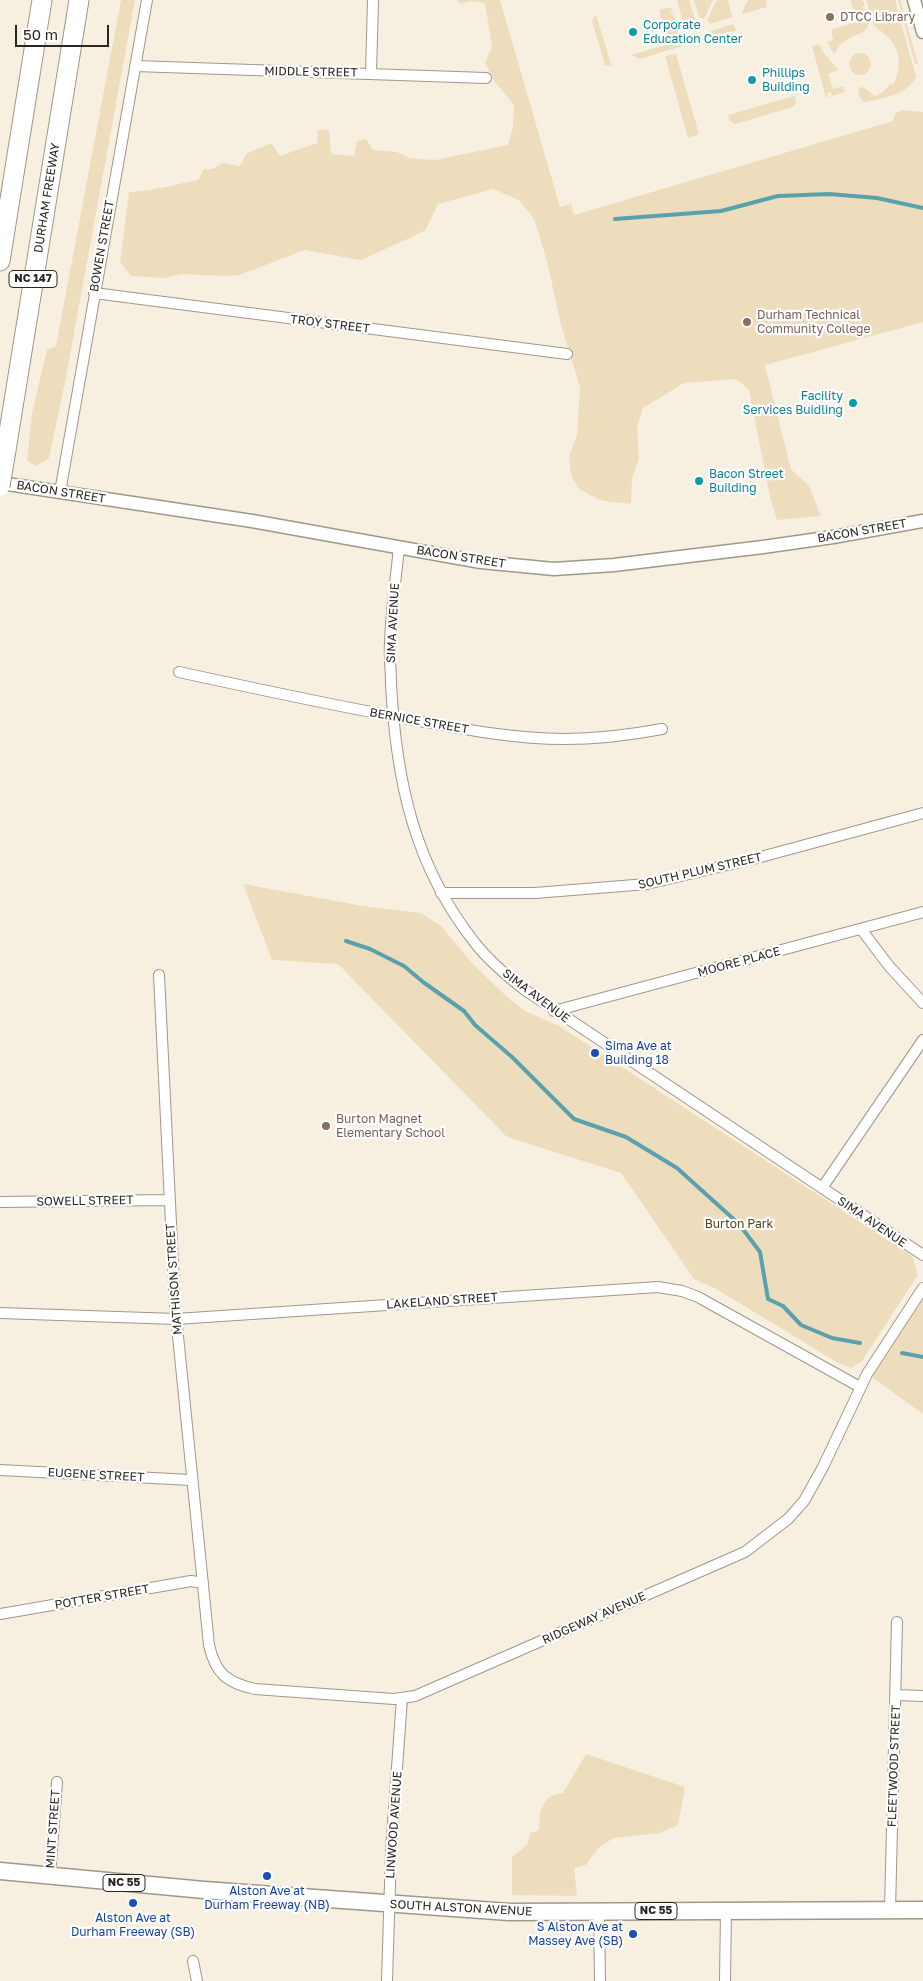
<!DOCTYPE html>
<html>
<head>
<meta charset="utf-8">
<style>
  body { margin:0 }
  #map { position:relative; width:923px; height:1981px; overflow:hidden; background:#f7f0e1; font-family:"Golos Text",sans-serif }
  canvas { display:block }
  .scale { position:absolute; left:15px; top:25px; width:94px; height:22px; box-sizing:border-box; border:2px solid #2a2721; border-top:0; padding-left:6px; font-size:15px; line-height:18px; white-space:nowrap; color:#2a2721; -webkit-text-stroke:4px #fefefe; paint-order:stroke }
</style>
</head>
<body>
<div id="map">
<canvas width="923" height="1981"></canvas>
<div class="scale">50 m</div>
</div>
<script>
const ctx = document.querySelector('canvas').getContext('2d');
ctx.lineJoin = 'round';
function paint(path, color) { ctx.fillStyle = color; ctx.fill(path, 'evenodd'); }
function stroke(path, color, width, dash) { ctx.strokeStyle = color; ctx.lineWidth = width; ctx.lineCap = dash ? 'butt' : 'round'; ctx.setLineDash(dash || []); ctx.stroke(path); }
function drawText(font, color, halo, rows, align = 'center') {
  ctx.font = font + ' "Golos Text",sans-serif'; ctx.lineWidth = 4.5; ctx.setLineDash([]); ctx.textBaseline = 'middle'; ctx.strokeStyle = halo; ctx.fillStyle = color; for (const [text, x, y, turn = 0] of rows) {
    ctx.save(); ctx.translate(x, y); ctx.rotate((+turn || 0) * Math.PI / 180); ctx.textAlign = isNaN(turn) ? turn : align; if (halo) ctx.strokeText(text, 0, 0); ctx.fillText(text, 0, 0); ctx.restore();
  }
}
paint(new Path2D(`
  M 121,0 L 135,0 L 66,377 L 49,458 L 36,466 L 27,461 L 32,413 L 47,350 L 56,346 Z
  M 457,0 L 500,0 L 560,207 L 571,204 L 574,215 L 893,121 L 895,114 L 902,110 L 923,112 L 923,322 L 765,365 L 791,469 L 809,486 L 821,516 L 777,520 L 770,497 L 749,390 L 736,379 L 684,383 L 643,408 L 637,427 L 639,459 L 632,478 L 631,504 L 603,501 L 590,495 L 579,489 L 571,475 L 569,456 L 577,436 L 580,387 L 561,325 L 547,261 L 534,219 L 519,200 L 493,189 L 438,204 L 425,231 L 361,260 L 304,250 L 240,275 L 225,276 L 181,274 L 164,278 L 131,276 L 120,262 L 129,192 L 150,190 L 198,180 L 204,169 L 212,169 L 222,163 L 240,166 L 247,153 L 271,143 L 280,156 L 317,143 L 318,130 L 329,130 L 331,154 L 354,156 L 357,141 L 366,139 L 373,150 L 397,152 L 410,158 L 435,160 L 508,145 L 513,126 L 514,105 L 494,81 L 485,63 L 492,47 L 485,3 L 471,1 L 460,4 Z
  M 677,0 L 689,0 L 695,19 L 689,30 L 685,30 Z
  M 694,0 L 713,0 L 704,19 L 699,17 Z
  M 717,0 L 728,0 L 732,17 L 710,24 L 707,20 Z
  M 748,0 L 766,0 L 767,7 L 743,14 L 742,12 Z
  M 850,0 L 863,0 L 865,6 L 862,7 L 863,9 L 866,9 C 873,37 861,30 845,41 C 840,44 837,49 834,54 L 827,42 L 833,40 L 831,30 L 849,24 L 847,14 L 854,12 Z
  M 866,0 L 895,0 L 916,77 C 906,96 884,98 865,102 L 861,100 L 858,91 L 859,88 L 863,87 L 875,96 L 884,91 L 890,84 L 893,85 C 906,58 897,41 874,26 Z
  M 898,0 L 900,0 L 918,64 L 915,64 Z
  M 671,7 L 673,11 L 670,11 L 671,13 L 673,13 L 683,46 L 639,59 L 631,55 L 669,44 L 659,10 Z
  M 596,14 L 610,61 L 612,66 L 605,65 L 592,21 Z
  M 733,24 L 736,29 L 735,31 L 708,39 L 705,38 L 705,33 Z
  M 819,44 L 824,53 L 838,70 L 828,74 L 833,89 L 843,86 L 845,92 L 832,96 L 831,92 L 827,93 L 828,97 L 826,98 L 812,46 Z
  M849 64a11 11 0 1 1 22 0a11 11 0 1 1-22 0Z
  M 676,54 L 699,134 L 688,138 L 665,56 Z
  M 794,96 L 796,102 L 793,107 L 735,124 L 729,121 L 728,115 Z
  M 243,884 L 363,906 L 421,913 L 441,926 L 472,963 L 506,996 L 525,1011 L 559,1026 L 912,1256 L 918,1275 L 862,1361 L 852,1368 L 840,1364 L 716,1289 L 694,1279 L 621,1173 L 507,1137 L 338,964 L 272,960 Z
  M 923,1299 L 923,1414 L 872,1377 Z
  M 586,1754 L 685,1787 L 678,1825 L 660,1833 L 614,1838 L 599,1847 L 586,1865 L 574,1868 L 577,1896 L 512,1895 L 512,1857 L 527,1845 L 530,1833 L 539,1830 C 539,1812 541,1795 563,1793 Z`), '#eeddbc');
stroke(new Path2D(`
  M 615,219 L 721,211 L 778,196 L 829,194 L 877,198 L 923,208
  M 346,941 L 370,949 L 404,966 L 423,982 L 464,1011 L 475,1025 L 512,1057 L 574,1119 L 626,1137 L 677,1168 L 739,1224 L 760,1252 L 768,1299 L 783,1306 L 801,1325 L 832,1338 L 860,1343
  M 902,1353 L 923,1357`), '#5aa1ae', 4);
const minor = new Path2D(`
  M 135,66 L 486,78
  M 371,74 L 373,0
  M 94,293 L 567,354
  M 60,492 L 147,0
  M 399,547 C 396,579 391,610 390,642 C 389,656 391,670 391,684 C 396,780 414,866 475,943 C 489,961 507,976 525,990 L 923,1255
  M 179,672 C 257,689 335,706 414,720 C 463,729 514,739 564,739 C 597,739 630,735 662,729
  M 441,893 L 535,893 L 647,884 L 757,858 L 923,813
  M 861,929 L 889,966 L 923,1003
  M 159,975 L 175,1306 L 209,1645 C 215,1673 227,1683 255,1689 L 394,1699 L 415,1696 L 745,1552 L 788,1519 L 804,1501 L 823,1467 L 867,1374 L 923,1288
  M 554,1011 L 923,912
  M 822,1188 L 923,1040
  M 0,1202 L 170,1200
  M 0,1313 L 176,1319 L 658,1287 L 682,1291 L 698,1297 L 860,1387
  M 0,1470 L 191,1480
  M 0,1614 L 191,1581 L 203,1583
  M 896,1695 L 923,1696
  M 50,1876 L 57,1782
  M 890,1910 L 897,1622
  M 599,1911 L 600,1981
  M 193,1961 L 197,1981
  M 387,1981 L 391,1851 L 402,1698
  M 725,1981 L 726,1910`);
const tertiary = new Path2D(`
  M 914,0 L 923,32
  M 0,483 L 252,521 L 481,562 L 554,569 L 614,565 L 763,547 L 833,537 L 923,521`);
const primary = new Path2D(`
  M 0,1871 L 204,1890 L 509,1912 L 923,1910`);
const motorway = new Path2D(`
  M 0,261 L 42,0
  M 6,450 L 79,0`);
stroke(minor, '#9f988a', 12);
stroke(tertiary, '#9f988a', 15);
stroke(primary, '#9f988a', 19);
stroke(motorway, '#9f988a', 21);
stroke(minor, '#fff', 10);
stroke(tertiary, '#fff', 12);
stroke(primary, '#fff', 16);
stroke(motorway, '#fff', 19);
const motorwayBridge = new Path2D(`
  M 0,486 L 6,450`);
stroke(motorwayBridge, '#9f988a', 21, []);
stroke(motorwayBridge, '#fff', 19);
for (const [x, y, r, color] of [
  [830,17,5,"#8d6e63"],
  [633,32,5,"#0f9aa8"],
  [752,80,5,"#0f9aa8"],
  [747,322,5,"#8d6e63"],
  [853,403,5,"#0f9aa8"],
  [699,481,5,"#0f9aa8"],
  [595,1053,5,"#1a4fb4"],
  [326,1126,5,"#8d6e63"],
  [267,1876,5,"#1a4fb4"],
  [133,1903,5,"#1a4fb4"],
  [633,1934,5,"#1a4fb4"]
]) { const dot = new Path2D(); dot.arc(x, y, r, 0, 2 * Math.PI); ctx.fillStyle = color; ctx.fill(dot); stroke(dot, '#fefefe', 2); }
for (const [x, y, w] of [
  [33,279,48],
  [124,1883,42],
  [656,1911,42]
]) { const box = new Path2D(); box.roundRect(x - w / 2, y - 8.5, w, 17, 4); ctx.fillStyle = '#fefefe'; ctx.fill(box); stroke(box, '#2a2721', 1); }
drawText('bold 11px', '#2a2721', null, [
  ["NC 147",33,279],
  ["NC 55",124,1883],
  ["NC 55",656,1911]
]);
drawText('12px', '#785e54', '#fefefe', [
  ["DTCC Library",840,17],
  ["Durham Technical",757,315],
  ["Community College",757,329],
  ["Burton Magnet",336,1119],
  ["Elementary School",336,1133]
], 'left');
drawText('12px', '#0d838f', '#fefefe', [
  ["Corporate",643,25],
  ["Education Center",643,39],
  ["Phillips",762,73],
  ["Building",762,87],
  ["Facility",843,396,"right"],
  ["Services Buidling",843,410,"right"],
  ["Bacon Street",709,474],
  ["Building",709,488]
], 'left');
drawText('12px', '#2a2721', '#fefefe', [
  ["MIDDLE STREET",311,72,1],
  ["DURHAM FREEWAY",47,198,-81],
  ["BOWEN STREET",102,246,-80],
  ["TROY STREET",330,324,7],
  ["BACON STREET",61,492,9],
  ["BACON STREET",862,531,-10],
  ["BACON STREET",461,557,9],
  ["SIMA AVENUE",393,623,-87],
  ["BERNICE STREET",419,721,10],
  ["SOUTH PLUM STREET",700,871,-13],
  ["MOORE PLACE",739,962,-15],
  ["SIMA AVENUE",536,996,37],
  ["SOWELL STREET",85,1201,-1],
  ["SIMA AVENUE",872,1222,34],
  ["MATHISON STREET",174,1279,-94],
  ["LAKELAND STREET",442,1301,-4],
  ["EUGENE STREET",96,1475,3],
  ["POTTER STREET",102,1597,-10],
  ["RIDGEWAY AVENUE",594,1618,-24],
  ["FLEETWOOD STREET",894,1766,-88],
  ["LINWOOD AVENUE",394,1825,-86],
  ["MINT STREET",53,1829,-86],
  ["SOUTH ALSTON AVENUE",461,1908,3]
]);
drawText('12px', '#164399', '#fefefe', [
  ["Sima Ave at",605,1046,"left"],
  ["Building 18",605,1060,"left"],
  ["Alston Ave at",267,1891],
  ["Durham Freeway (NB)",267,1905],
  ["Alston Ave at",133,1918],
  ["Durham Freeway (SB)",133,1932],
  ["S Alston Ave at",623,1927,"right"],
  ["Massey Ave (SB)",623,1941,"right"]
]);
drawText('12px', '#544118', '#fefefe', [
  ["Burton Park",739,1224]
]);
</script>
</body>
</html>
